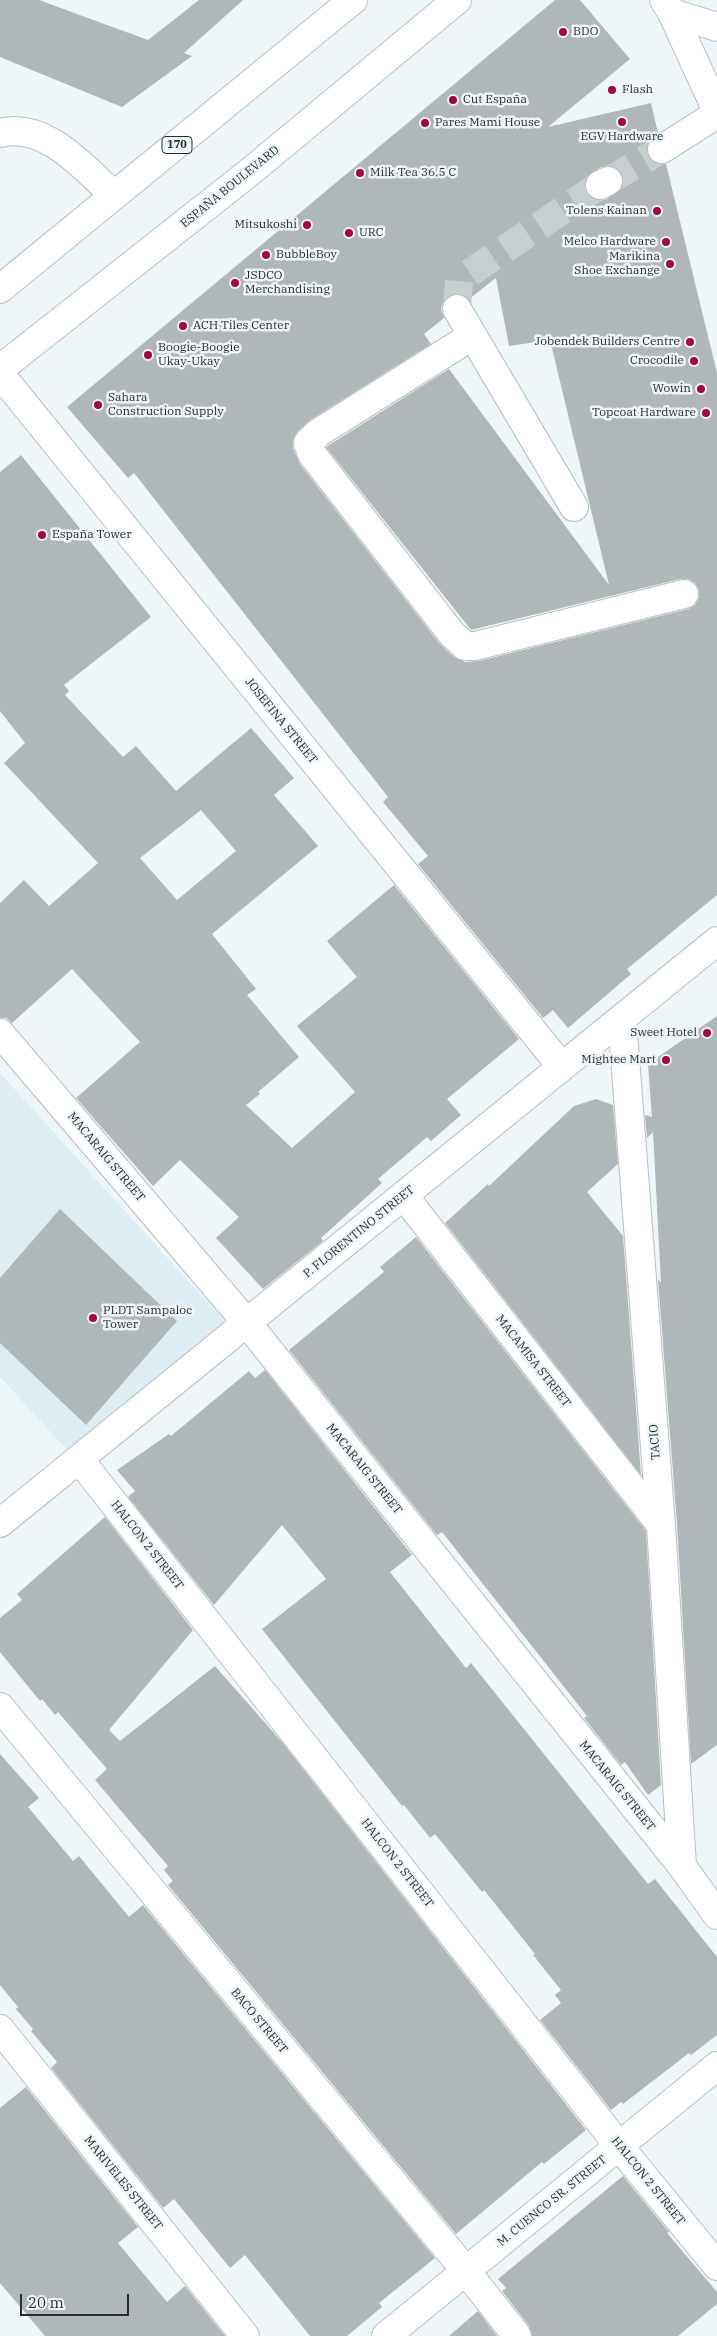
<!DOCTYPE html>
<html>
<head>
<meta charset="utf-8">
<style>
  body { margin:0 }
  #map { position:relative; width:717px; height:2336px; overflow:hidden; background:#eff6f9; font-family:"IBM Plex Serif",serif }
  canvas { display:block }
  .scale { position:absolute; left:20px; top:2294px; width:109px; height:22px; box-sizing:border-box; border:2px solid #292c2d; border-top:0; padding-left:6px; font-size:15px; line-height:18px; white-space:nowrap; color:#292c2d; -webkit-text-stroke:4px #eff6f9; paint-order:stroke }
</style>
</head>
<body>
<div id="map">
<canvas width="717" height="2336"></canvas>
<div class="scale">20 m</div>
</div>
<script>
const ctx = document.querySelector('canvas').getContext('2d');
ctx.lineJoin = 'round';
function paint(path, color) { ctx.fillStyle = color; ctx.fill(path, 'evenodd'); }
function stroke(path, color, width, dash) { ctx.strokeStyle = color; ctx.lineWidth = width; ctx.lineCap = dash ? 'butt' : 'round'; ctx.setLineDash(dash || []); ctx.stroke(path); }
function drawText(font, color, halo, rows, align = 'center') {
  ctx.font = font + ' "IBM Plex Serif",serif'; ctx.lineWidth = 5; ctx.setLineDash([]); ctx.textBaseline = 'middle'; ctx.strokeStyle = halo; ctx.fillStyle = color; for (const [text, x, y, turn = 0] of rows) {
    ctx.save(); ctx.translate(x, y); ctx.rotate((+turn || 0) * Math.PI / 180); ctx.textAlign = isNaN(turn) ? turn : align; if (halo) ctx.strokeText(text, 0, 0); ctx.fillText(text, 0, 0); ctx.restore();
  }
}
paint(new Path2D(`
  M 0,1073 L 229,1326 L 67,1450 L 0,1377 Z`), '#ddedf3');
paint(new Path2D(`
  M 0,0 L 39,0 L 148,40 L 199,0 L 243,0 L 184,53 L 192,56 L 122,107 L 0,57 Z
  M 555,0 L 580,0 L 630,59 L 548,127 L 651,103 L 658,133 L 648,141 L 646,150 L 649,157 L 654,163 L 666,164 L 717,373 L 717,895 L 627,969 L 631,974 L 568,1028 L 553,1010 L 543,1018 L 418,864 L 428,856 L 383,802 L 388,797 L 134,473 L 128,478 L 67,407 ZM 609,166 L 617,168 L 622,174 L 624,181 L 621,189 L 607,199 L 600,201 L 592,198 L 586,192 L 584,185 L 587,177 L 601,167 ZM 496,278 L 509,346 L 550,340 L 609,585 L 449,369 L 326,447 L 471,630 L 680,579 L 688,579 L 695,583 L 699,590 L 699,598 L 695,605 L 688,609 L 479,661 L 465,662 L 454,657 L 440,644 L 300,464 L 293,448 L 293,440 L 297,432 L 310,420 L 431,344 L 424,334 L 444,318 L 441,309 L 443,302 L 449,296 L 457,293 L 469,299 Z
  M 21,455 L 151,617 L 64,685 L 69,691 L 65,695 L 123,757 L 136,746 L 176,791 L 251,728 L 294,778 L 274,795 L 318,846 L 212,934 L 256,989 L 247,995 L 299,1057 L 258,1092 L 260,1094 L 246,1105 L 292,1148 L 355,1092 L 297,1026 L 357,977 L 327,941 L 394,885 L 519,1039 L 447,1099 L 461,1115 L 431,1141 L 427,1137 L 378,1179 L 382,1183 L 321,1238 L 323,1241 L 263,1289 L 216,1238 L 239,1217 L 180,1160 L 153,1186 L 76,1098 L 140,1042 L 72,969 L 12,1023 L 6,1018 L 0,1018 L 0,903 L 24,880 L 49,906 L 98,863 L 4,763 L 25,743 L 0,711 L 0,472 ZM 201,810 L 236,851 L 177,900 L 140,858 Z
  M 717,1016 L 717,1745 L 691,1764 L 677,1524 L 658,1279 L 661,1283 L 653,1132 L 647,1138 L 645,1115 L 652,1117 L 648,1064 Z
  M 596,1099 L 613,1105 L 618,1164 L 587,1192 L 623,1236 L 641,1475 L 445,1223 L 488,1184 L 489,1186 L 574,1106 Z
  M 60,1209 L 177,1321 L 86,1425 L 0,1343 L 0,1278 Z
  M 416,1237 L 646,1531 L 661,1785 L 648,1795 L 625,1762 L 621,1765 L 584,1718 L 587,1716 L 442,1532 L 437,1535 L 289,1350 L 384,1272 L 380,1267 Z
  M 265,1370 L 412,1555 L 390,1572 L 466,1668 L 471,1663 L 648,1884 L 655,1879 L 717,1957 L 717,2035 L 691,2055 L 689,2053 L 623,2104 L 621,2102 L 611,2110 L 540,2020 L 561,2003 L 555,1995 L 561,1990 L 533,1955 L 535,1954 L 484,1890 L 482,1892 L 435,1834 L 430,1838 L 404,1805 L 402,1806 L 262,1629 L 326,1579 L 282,1525 L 214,1605 L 128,1497 L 135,1491 L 117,1470 L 169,1434 L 171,1436 L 249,1371 L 255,1378 Z
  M 105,1517 L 193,1630 L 109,1730 L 120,1741 L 215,1666 L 282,1742 L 586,2130 L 544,2164 L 542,2162 L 456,2234 L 168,1885 L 173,1881 L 164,1870 L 168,1866 L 95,1780 L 107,1769 L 58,1712 L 55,1715 L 42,1699 L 40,1701 L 0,1652 L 0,1618 L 22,1600 L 17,1594 Z
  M 0,1754 L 39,1798 L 28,1807 L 73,1861 L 79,1856 L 129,1917 L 143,1905 L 435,2258 L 379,2303 L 382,2307 L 347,2336 L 310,2336 L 245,2255 L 230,2268 L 174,2199 L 163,2208 L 51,2068 L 57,2062 L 31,2031 L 33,2029 L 16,2009 L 18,2007 L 0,1985 Z
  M 26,2087 L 138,2227 L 118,2243 L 167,2302 L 185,2286 L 225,2336 L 45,2336 L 0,2283 L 0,2108 Z
  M 623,2176 L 669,2232 L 667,2233 L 717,2292 L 717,2304 L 678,2336 L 532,2336 L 529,2326 L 502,2291 L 506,2288 L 498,2279 Z
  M 478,2311 L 497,2336 L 449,2336 Z`), '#b0b7b9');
stroke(new Path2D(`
  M 608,181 L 662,149
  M 457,309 L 459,280 L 600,185`), '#c7ced0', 28, [28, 14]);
const minor = new Path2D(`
  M 672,13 L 717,27
  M 0,133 C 45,121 84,168 114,195
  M 662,149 L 717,114
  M 600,185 L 608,181
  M 457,309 L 574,507
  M 472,336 L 318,433 L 308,443 L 312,454 L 452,634 L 465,646 L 475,646 L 684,594
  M 0,374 L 562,1067
  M 622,1019 L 661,1525 L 682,1866
  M 0,1033 L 247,1323 L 682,1866 L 717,1915
  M 404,1196 L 661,1525
  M 79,1459 L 619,2146 L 717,2266
  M 0,1523 L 717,941
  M 0,1707 L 466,2271 L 517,2336
  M 0,2029 L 245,2336
  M 386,2336 L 717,2066`);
const major = new Path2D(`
  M 664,0 L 672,13 L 717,111
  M 0,289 L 353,0
  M 0,369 L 251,171 L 457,0`);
stroke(minor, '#b7bfc1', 30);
stroke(major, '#b7bfc1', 30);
stroke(minor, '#fff', 28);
stroke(major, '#fff', 28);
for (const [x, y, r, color] of [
  [563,32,5,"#a20744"],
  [612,90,5,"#a20744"],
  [453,100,5,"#a20744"],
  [622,122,5,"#a20744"],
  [425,123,5,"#a20744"],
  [360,173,5,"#a20744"],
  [657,211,5,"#a20744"],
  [307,225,5,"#a20744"],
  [349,233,5,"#a20744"],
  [666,242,5,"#a20744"],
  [266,255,5,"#a20744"],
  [670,264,5,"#a20744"],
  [235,283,5,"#a20744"],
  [183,326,5,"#a20744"],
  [690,342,5,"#a20744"],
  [148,355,5,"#a20744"],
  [694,361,5,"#a20744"],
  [701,389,5,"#a20744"],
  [98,405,5,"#a20744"],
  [706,413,5,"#a20744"],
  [42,535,5,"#a20744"],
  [707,1033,5,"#a20744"],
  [666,1060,5,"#a20744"],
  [93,1318,5,"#a20744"]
]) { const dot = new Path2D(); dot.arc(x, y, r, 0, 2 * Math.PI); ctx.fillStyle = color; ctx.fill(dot); stroke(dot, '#eff6f9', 2); }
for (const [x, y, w] of [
  [177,145,30]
]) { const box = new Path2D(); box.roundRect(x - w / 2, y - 8.5, w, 17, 4); ctx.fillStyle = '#eff6f9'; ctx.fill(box); stroke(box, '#292c2d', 1); }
drawText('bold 11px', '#292c2d', null, [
  ["170",177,145]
]);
drawText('12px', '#292c2d', '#eff6f9', [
  ["BDO",573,32],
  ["Flash",622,90],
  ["Cut España",463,100],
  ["Pares Mami House",435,123],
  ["EGV Hardware",622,137,"center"],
  ["Milk Tea 36.5 C",370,173],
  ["Tolens Kainan",647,211,"right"],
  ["Mitsukoshi",297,225,"right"],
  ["URC",359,233],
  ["Melco Hardware",656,242,"right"],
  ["BubbleBoy",276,255],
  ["Marikina",660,257,"right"],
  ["Shoe Exchange",660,271,"right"],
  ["JSDCO",245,276],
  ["Merchandising",245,290],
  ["ACH Tiles Center",193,326],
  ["Jobendek Builders Centre",680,342,"right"],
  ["Boogie-Boogie",158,348],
  ["Ukay-Ukay",158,362],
  ["Crocodile",684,361,"right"],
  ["Wowin",691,389,"right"],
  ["Sahara",108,398],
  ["Construction Supply",108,412],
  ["Topcoat Hardware",696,413,"right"],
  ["España Tower",52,535],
  ["Sweet Hotel",697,1033,"right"],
  ["Mightee Mart",656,1060,"right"],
  ["PLDT Sampaloc",103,1311],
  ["Tower",103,1325]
], 'left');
drawText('12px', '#292c2d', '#eff6f9', [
  ["ESPAÑA BOULEVARD",230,187,-39],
  ["JOSEFINA STREET",281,721,51],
  ["MACARAIG STREET",106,1157,50],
  ["P. FLORENTINO STREET",359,1232,-39],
  ["MACAMISA STREET",533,1361,52],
  ["TACIO",655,1442,-94],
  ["MACARAIG STREET",364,1469,51],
  ["HALCON 2 STREET",147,1545,52],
  ["MACARAIG STREET",617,1786,51],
  ["HALCON 2 STREET",397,1863,52],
  ["BACO STREET",259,2021,50],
  ["HALCON 2 STREET",648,2181,51],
  ["MARIVELES STREET",123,2183,51],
  ["M. CUENCO SR. STREET",552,2201,-39]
]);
</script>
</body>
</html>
